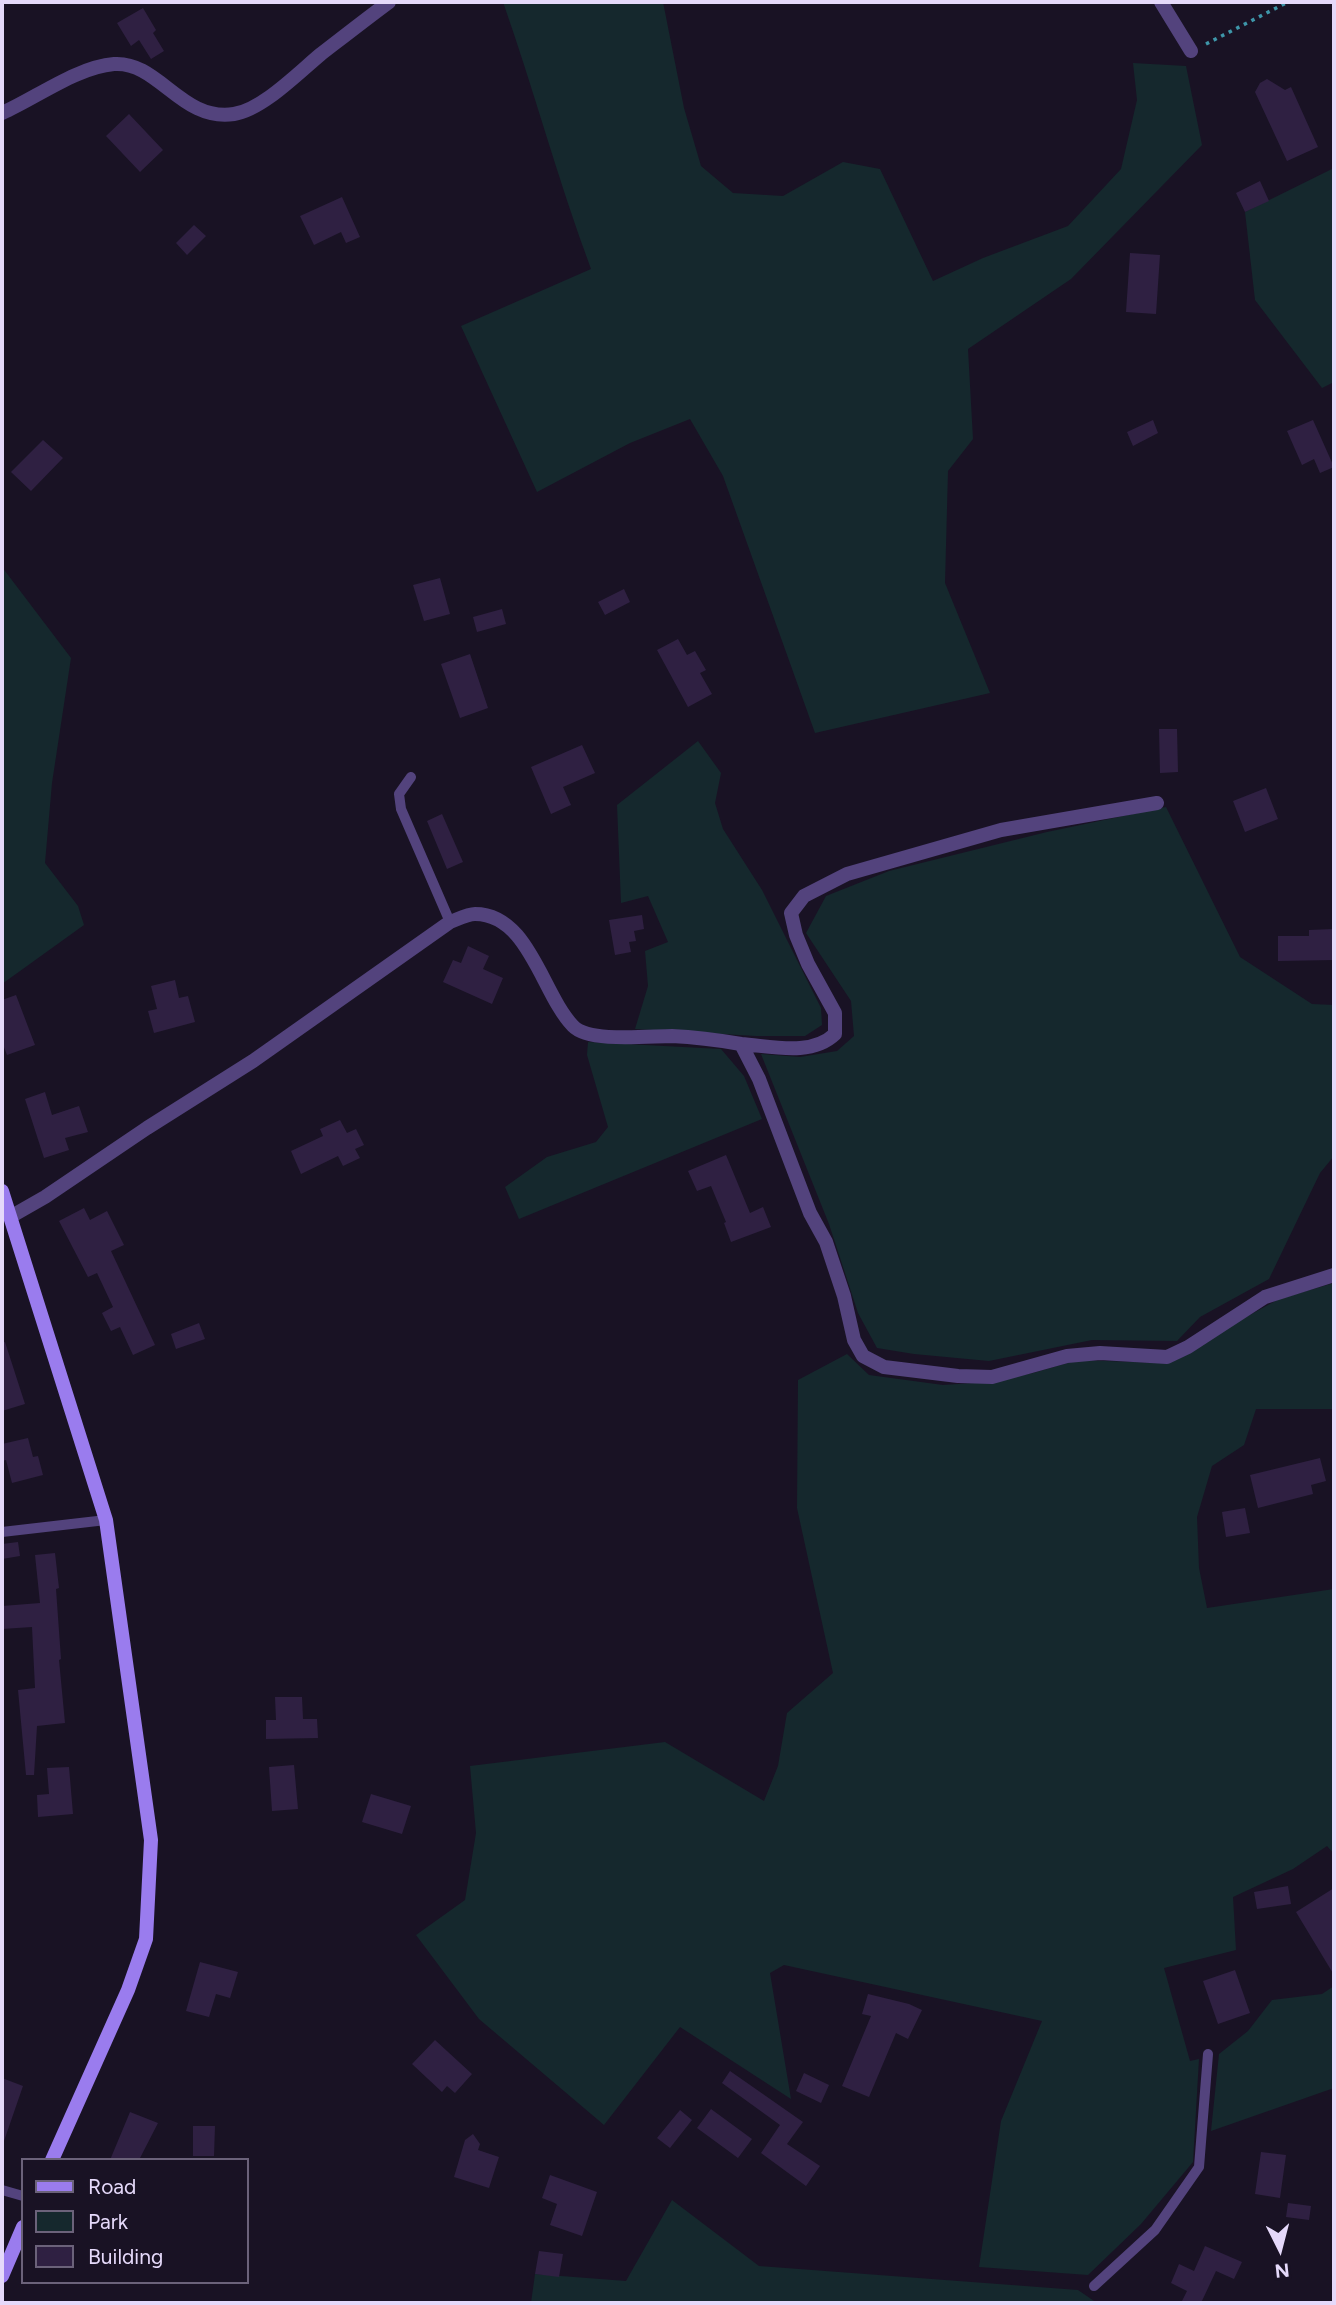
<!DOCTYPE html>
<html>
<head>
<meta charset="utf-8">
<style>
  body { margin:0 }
  #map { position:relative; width:1336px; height:2305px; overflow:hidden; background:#191224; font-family:Figtree,sans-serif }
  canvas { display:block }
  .frame { position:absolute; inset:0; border:4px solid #e5d9fa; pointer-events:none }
  .legend { position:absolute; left:21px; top:2158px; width:228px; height:126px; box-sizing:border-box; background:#191224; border:2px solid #6b627a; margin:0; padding:9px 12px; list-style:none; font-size:21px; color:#e5d9fa }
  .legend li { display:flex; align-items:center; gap:14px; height:35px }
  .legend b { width:35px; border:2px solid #6b627a }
  .north { position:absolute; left:1245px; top:2214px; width:70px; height:70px; -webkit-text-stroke:5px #191224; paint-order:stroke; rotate:174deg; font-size:19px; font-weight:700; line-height:28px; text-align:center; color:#e5d9fa }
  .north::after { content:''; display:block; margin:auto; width:24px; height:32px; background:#e5d9fa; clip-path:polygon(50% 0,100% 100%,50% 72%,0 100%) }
</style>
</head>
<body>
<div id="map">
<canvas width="1336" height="2305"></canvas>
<div class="frame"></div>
<ul class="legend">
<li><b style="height:9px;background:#9a7cee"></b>Road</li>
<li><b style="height:19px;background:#15282d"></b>Park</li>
<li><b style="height:19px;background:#2f2042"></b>Building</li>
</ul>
<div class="north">N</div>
</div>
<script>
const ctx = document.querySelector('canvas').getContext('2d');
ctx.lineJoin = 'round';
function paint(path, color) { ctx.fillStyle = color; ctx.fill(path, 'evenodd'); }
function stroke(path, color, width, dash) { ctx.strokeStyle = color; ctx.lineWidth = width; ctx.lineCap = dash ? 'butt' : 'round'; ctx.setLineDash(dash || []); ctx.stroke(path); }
paint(new Path2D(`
  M 503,2 L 663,2 L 684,108 L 701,166 L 733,193 L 783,196 L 843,162 L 880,169 L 933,281 L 983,258 L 1068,226 L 1121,169 L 1137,100 L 1133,63 L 1186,66 L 1202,145 L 1071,279 L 968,349 L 973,439 L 948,471 L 945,583 L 990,693 L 815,733 L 723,476 L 690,419 L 630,443 L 537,492 L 461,326 L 591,269 C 558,181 534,90 503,2 Z
  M 1334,168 L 1334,382 L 1322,388 L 1255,300 L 1245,212 Z
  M 2,567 L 71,658 L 52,783 L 45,863 L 78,906 L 84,925 L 2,984 Z
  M 698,741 L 721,773 L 715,803 L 723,829 L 762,890 L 821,1008 L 822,1025 L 805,1036 L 756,1036 L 635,1029 L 648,986 L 645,951 L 668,942 L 648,896 L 621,903 L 617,805 Z
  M 1166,807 L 1240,957 L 1312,1004 L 1334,1005 L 1334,1156 L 1320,1173 L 1269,1279 L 1200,1317 L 1177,1341 L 1092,1340 L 989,1361 L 914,1354 L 877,1348 L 858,1313 L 829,1224 L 761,1054 L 800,1057 L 837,1051 L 854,1036 L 851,1001 L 806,933 L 826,896 L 889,871 L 1047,832 Z
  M 588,1042 L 721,1049 L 744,1076 L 762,1119 L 519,1219 L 505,1187 L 547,1157 L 596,1142 L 608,1127 L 587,1055 Z
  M 1334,1283 L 1334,1409 L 1256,1409 L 1244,1445 L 1212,1466 L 1197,1517 L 1199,1568 L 1207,1608 L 1334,1589 L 1334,1854 L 1327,1846 L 1293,1869 L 1233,1897 L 1236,1950 L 1164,1968 L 1190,2061 L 1199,2059 L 1193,2162 L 1141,2224 L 1088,2275 L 979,2267 L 1001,2121 L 1042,2021 L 784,1965 L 770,1973 L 791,2099 L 680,2027 L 604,2125 L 479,2019 L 416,1935 L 465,1900 L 476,1833 L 470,1766 L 665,1742 L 764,1801 L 778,1766 L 787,1713 L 833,1673 L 797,1508 L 798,1380 L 847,1354 L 869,1375 L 943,1385 L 989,1382 L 1033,1373 L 1078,1360 L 1162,1363 L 1279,1299 Z
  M 1334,1986 L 1334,2088 L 1211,2131 L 1219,2054 L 1248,2031 L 1272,2000 L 1322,1994 Z
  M 672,2200 L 759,2266 L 1078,2290 L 1097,2303 L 531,2303 L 535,2274 L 626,2281 Z`), '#15282d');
paint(new Path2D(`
  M 143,8 L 156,30 L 153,33 L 164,51 L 151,59 L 139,40 L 131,46 L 117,23 Z
  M 1267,79 L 1285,90 L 1291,87 L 1318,147 L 1287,161 L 1255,92 L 1260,83 Z
  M 129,114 L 163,150 L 140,172 L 106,136 Z
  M 1260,181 L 1269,201 L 1245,212 L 1236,193 Z
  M 342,197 L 360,237 L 346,243 L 341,232 L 314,245 L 300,216 Z
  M 194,225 L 206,236 L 187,255 L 176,243 Z
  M 1130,253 L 1160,255 L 1156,314 L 1126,312 Z
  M 1153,420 L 1158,433 L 1133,446 L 1127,432 Z
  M 1313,420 L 1334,467 L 1320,473 L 1314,459 L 1302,465 L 1287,431 Z
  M 43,440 L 63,458 L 31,491 L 11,472 Z
  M 440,578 L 450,614 L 424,621 L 413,585 Z
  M 624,589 L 630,602 L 605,615 L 598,602 Z
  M 502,609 L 506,624 L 477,632 L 473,617 Z
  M 678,639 L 687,655 L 695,651 L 706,670 L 700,673 L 712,694 L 688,707 L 657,650 Z
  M 470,654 L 488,708 L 460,718 L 441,664 Z
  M 1159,729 L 1177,729 L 1178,772 L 1160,773 Z
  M 582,745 L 595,773 L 563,787 L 571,805 L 551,814 L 531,767 Z
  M 1266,788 L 1278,819 L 1245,832 L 1233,801 Z
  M 442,814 L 463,862 L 447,869 L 427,821 Z
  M 642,915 L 644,929 L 634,931 L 636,941 L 629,942 L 631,952 L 615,955 L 609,920 Z
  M 1334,929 L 1334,960 L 1278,961 L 1278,936 L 1309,936 L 1309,930 Z
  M 468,946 L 489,956 L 483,969 L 503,978 L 492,1004 L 443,982 L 453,960 L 461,963 Z
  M 175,980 L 179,998 L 188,996 L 195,1022 L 154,1033 L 148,1011 L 157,1009 L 151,986 Z
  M 16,995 L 35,1045 L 7,1055 L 2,1042 L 2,1000 Z
  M 45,1092 L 52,1115 L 79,1106 L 88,1132 L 65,1138 L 69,1150 L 44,1158 L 25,1099 Z
  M 340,1120 L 347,1133 L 356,1129 L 364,1145 L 355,1149 L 360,1158 L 343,1166 L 338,1156 L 301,1174 L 291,1151 L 323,1136 L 320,1129 Z
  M 726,1155 L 750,1213 L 763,1207 L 771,1227 L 731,1242 L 724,1223 L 726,1222 L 711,1186 L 697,1191 L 688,1171 Z
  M 84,1208 L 90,1220 L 107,1211 L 124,1245 L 111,1251 L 155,1345 L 133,1355 L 120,1327 L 111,1331 L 102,1313 L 113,1307 L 97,1273 L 88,1277 L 59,1221 Z
  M 199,1323 L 205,1339 L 176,1349 L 171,1334 Z
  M 5,1342 L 25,1404 L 2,1411 L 2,1343 Z
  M 28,1438 L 33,1457 L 38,1456 L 43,1475 L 12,1483 L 6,1460 L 2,1461 L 2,1444 Z
  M 1320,1458 L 1326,1481 L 1311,1485 L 1313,1494 L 1258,1508 L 1250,1475 Z
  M 1245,1508 L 1250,1533 L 1226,1537 L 1222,1512 Z
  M 18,1542 L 20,1556 L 2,1559 L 2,1544 Z
  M 55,1553 L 59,1588 L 56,1589 L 61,1659 L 59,1660 L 65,1723 L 37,1726 L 34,1775 L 26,1775 L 18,1690 L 35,1688 L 32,1627 L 2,1629 L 2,1606 L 40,1603 L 35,1555 Z
  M 275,1697 L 302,1697 L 303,1719 L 317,1719 L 318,1738 L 266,1739 L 266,1720 L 276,1720 Z
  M 294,1765 L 298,1809 L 272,1811 L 269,1767 Z
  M 69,1767 L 73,1814 L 38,1817 L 37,1795 L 49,1794 L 47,1768 Z
  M 371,1794 L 411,1806 L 402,1834 L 362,1822 Z
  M 1288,1886 L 1291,1904 L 1257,1909 L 1254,1892 Z
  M 1334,1888 L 1334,1975 L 1296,1912 Z
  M 200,1962 L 238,1972 L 230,1998 L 216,1994 L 209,2017 L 186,2011 Z
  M 1235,1970 L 1250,2013 L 1218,2024 L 1203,1981 Z
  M 868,1994 L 909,2004 L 922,2010 L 908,2039 L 896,2033 L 869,2097 L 842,2086 L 871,2016 L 862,2014 Z
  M 435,2040 L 472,2074 L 455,2093 L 447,2086 L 442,2092 L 412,2064 Z
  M 730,2071 L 803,2122 L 787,2144 L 820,2166 L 806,2186 L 761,2153 L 780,2125 L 722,2083 Z
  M 804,2073 L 829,2085 L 821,2103 L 796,2091 Z
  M 2,2078 L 23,2086 L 4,2141 L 2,2140 Z
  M 711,2109 L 752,2139 L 738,2158 L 697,2128 Z
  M 680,2110 L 692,2120 L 670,2148 L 657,2138 Z
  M 130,2112 L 158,2123 L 139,2160 L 110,2160 Z
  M 193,2126 L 215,2126 L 214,2156 L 193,2156 Z
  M 473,2134 L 480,2144 L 478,2150 L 499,2157 L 489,2188 L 454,2177 L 465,2140 Z
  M 1261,2152 L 1286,2155 L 1280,2198 L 1255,2194 Z
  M 550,2175 L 597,2192 L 582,2236 L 550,2225 L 557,2204 L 542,2198 Z
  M 1288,2203 L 1311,2206 L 1309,2220 L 1286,2217 Z
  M 1205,2246 L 1242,2262 L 1234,2279 L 1216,2271 L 1201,2303 L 1181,2303 L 1187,2291 L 1171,2283 L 1179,2264 L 1194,2271 Z
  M 539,2251 L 563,2254 L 559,2277 L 535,2274 Z`), '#2f2042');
stroke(new Path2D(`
  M 1206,44 L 1288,2`), '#3e96a9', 3.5, [3.5, 5]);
stroke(new Path2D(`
  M 411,777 L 399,794 L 401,809 L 450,922
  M 2,1532 L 106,1520
  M 2,2190 L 23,2196
  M 1094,2286 L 1155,2230 L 1199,2167 L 1208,2054`), '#53437d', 10);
stroke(new Path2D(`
  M 1161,2 L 1191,51
  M 2,113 C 36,98 77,67 114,64 C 159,61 181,122 234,114 C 262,110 298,73 321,54 C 343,37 366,19 389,2
  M 741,1044 C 771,1046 811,1057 835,1034 L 835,1013 L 808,964 L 796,935 L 791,913 L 804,896 L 847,874 L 1001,830 L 1157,803
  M 10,1217 L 45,1197 L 147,1128 L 253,1061 L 450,922 C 458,919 468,914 475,914 C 529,914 542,994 573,1026 C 589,1043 649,1036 672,1036 C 695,1037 718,1040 741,1044 L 759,1079 L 810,1213 L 826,1242 L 844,1296 L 854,1340 L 863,1356 L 884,1367 L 958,1376 L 992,1377 L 1067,1356 L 1100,1353 L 1167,1357 L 1188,1347 L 1265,1297 L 1334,1275`), '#53437d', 14);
stroke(new Path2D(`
  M 2,1191 L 106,1520 L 151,1840 L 146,1939 L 128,1990 L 52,2160
  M 2,2276 L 23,2227`), '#9a7cee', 14);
</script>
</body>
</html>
